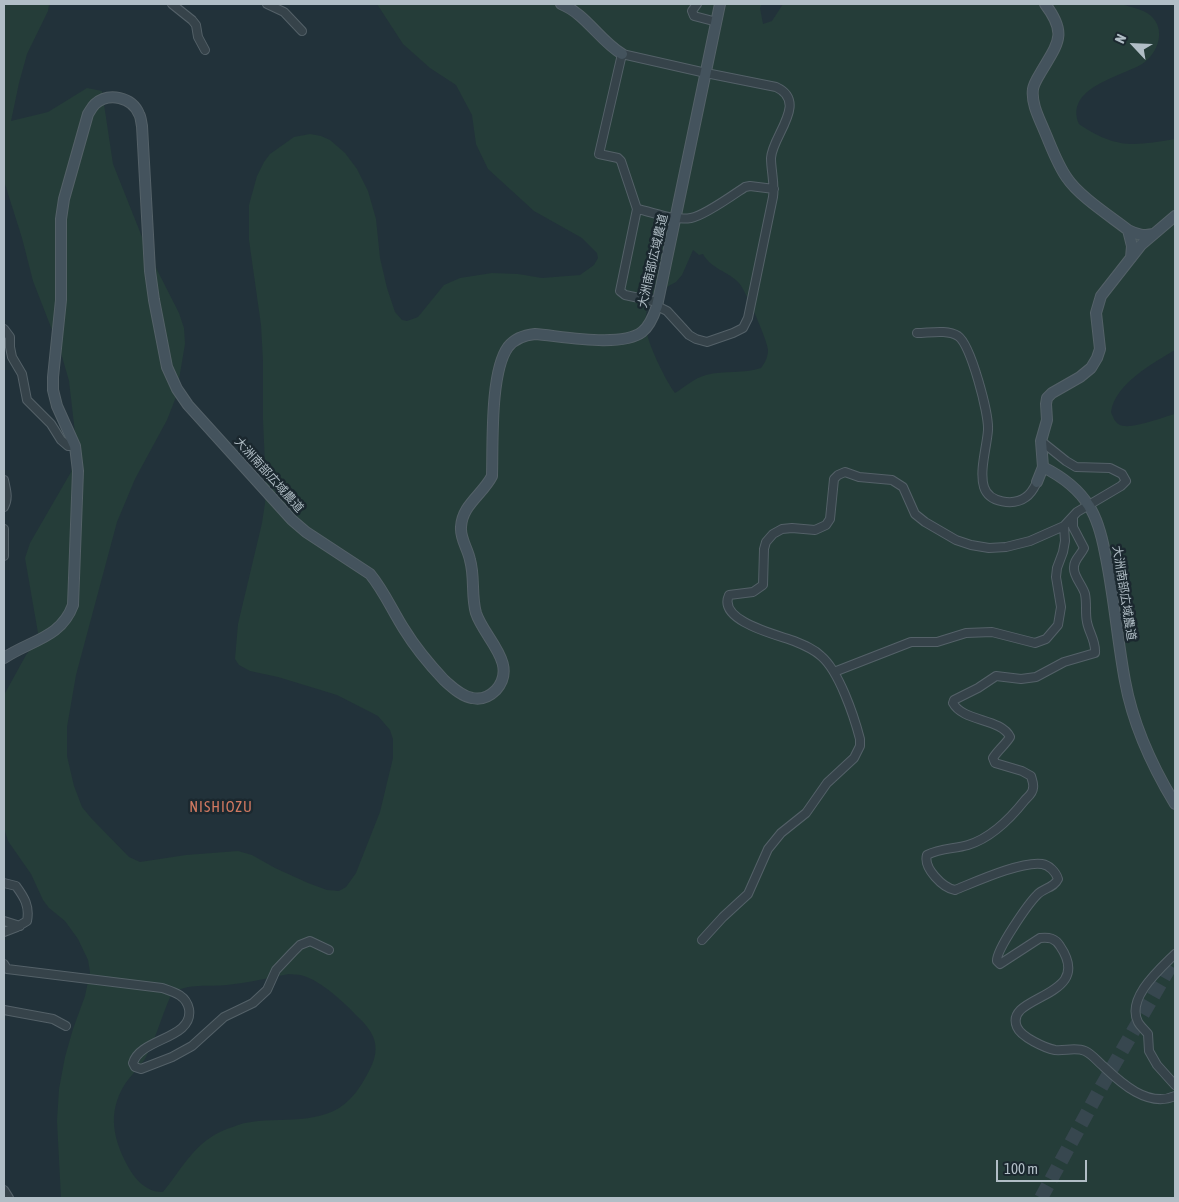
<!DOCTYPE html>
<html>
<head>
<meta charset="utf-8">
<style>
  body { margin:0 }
  #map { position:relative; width:1179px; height:1202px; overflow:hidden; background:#22323a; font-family:"Asap Condensed",sans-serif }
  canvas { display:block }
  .frame { position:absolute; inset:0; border:5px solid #b1bec6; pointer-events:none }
  .north { position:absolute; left:1109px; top:20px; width:50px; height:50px; -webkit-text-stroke:4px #1b282f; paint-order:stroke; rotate:295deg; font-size:14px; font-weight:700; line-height:20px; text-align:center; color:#b1bec6 }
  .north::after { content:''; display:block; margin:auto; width:18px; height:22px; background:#b1bec6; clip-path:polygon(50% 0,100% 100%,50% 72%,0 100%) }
  .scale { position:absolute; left:996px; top:1160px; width:91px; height:22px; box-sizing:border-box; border:2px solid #b1bec6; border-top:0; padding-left:6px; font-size:15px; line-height:18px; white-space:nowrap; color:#b1bec6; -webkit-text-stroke:4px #1b282f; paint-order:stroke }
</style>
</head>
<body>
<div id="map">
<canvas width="1179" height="1202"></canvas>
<div class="frame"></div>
<div class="north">N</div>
<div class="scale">100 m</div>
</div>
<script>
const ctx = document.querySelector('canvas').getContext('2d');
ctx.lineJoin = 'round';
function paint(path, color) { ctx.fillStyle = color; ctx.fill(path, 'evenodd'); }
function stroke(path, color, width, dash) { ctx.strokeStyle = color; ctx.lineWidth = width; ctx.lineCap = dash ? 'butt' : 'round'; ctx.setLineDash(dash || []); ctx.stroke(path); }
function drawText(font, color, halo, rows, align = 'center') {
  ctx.font = font + ' "Asap Condensed","Noto Sans JP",sans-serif'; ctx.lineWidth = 5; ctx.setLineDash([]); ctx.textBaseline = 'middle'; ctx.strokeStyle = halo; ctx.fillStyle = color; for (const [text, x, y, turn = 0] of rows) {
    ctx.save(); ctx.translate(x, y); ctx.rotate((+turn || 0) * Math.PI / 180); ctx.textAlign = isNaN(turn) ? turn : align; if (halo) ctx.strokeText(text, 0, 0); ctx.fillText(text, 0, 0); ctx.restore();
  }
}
paint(new Path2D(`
  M 4,4 L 49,4 L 48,11 L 27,54 L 19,83 L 11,121 L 48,112 L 87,88 L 102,91 L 113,164 L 148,252 L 179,313 L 184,328 L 185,344 L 176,397 L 167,420 L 135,479 L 117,522 L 76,675 L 67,727 L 67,756 L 74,786 L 82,807 L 92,819 L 129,857 L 140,862 L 186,855 L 238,851 L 252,855 L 275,868 L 308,883 L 327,890 L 339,891 L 346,887 L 356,873 L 380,812 L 393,758 L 393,739 L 390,730 L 378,716 L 337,695 L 278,677 L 250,671 L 239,665 L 235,659 L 238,624 L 262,523 L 265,503 L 266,487 L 263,420 L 263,361 L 261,325 L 249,240 L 249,205 L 257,176 L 264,162 L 270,154 L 294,137 L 310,134 L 321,136 L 330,140 L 345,153 L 357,169 L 368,191 L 376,219 L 380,258 L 387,288 L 395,312 L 402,320 L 407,321 L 418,317 L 444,285 L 460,278 L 492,273 L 518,274 L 542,278 L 580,275 L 594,265 L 598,258 L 597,253 L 582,238 L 534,211 L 488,169 L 476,144 L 472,115 L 456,85 L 430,68 L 403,44 L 377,4 L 762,4 L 760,8 L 763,24 L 772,21 L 783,4 L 1121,4 C 1130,7 1143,9 1150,15 C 1167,29 1158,54 1142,64 C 1120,77 1064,88 1079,124 C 1116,149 1133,146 1175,139 L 1175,350 C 1153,363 1115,384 1111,412 C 1113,417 1115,423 1120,425 C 1131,430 1163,417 1175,414 L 1175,1198 L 61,1198 L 57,1121 L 59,1089 L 65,1057 L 73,1029 L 85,996 L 90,972 L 88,960 L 78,939 L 65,921 L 49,908 L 43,900 L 31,874 L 8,841 L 4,828 L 4,695 L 26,655 L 34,645 L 38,633 L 25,558 L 30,543 L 71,472 L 74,459 L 75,433 L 69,381 L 61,353 L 33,281 L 22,238 L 4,181 ZM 693,250 L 699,255 L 703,254 C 711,269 728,271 739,283 C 745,289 768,342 768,350 C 768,357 765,363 761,368 C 744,374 724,370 706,375 C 694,378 685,387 675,393 C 666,381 647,343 646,328 C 644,317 648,307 650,296 L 676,282 L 682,275 ZM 289,974 C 293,975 299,974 304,976 C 321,981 346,1004 358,1017 C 374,1032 381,1046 371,1067 C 365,1079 359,1090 350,1099 C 324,1127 279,1116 245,1123 C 237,1125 227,1129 220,1132 C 193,1145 181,1170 163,1192 C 149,1193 137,1182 130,1170 C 114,1142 106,1114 125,1084 C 131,1075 141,1066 146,1057 C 157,1036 162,1014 172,993 C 189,983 208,987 227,985 C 247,983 268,978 289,974 Z`), '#253d39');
stroke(new Path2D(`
  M 1041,1198 L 1099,1091 L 1175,958`), '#37474f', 14, [14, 7]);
const street = new Path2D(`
  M 172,4 L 192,20 L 196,25 L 198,37 L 205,50
  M 267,4 L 284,12 L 302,31
  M 697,4 L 692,11 L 694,16 L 717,22
  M 637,209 C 653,212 674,221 691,218 C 704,216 733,195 745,187 L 750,186 L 774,189
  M 657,306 L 667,311 L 689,335 L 696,339 L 707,342 L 733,333 L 743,328 L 748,318 L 773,197 C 775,184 771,171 771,158 C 772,136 809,102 776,87 L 706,73 L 622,54 L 599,154 L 618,158 L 621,161 L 637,209 L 620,291 L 625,295 L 658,302
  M 4,329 L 10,337 L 10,347 L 12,357 L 22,374 L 27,400 L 51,424 L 61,440 L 68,446 L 75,446
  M 917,333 C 929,333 947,329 958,336 C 971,345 989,414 988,430 C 987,446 979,471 984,487 C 989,503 1014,506 1026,497 C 1032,493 1034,488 1037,482
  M 4,480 C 6,490 9,498 4,507
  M 1073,518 L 1073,527 L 1084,548 C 1081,555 1073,560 1074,569 C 1074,577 1083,586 1085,594 C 1087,604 1085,613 1087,622 C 1089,633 1096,641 1095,653 L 1064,662 L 1036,677 L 1021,679 L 996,676 L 978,688 L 954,700 L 953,703 C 963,722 1001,718 1010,737 C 1005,745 998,750 993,758 L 995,763 L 1022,771 L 1031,776 C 1032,780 1034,784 1033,788 C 1033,793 1028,797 1025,800 C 1010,819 991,838 968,845 C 954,849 940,848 927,855 C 923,868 943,888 955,890 C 975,882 1021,861 1042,864 C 1049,865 1056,872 1058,879 C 1054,888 1043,888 1037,895 C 1028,904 996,950 997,961 L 1000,964 L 1040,938 C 1049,937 1055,938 1060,946 C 1096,999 1003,994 1017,1027 C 1021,1037 1045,1048 1055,1050 C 1065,1051 1076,1047 1085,1051 C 1092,1054 1097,1061 1103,1066 C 1121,1083 1148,1108 1175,1096
  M 4,529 L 4,556
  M 834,672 L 911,642 L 937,642 L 966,633 L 992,632 L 1035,643 L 1046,639 L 1058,625 L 1061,607 L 1056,577 L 1057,568 L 1063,552 L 1065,541 L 1064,526
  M 4,883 L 16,886 C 24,897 30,906 27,921 L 17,927 L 4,932
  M 4,921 L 20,926
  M 702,940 L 723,917 L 748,894 L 768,849 L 781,833 L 806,813 L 827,783 L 854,758 L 860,746 L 860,739 C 854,716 839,671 821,656 C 814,649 804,645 794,641 C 778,635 717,621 729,595 L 753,592 L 763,585 L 764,549 L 766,542 L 773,534 L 782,529 L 792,528 L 815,530 L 826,525 L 830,519 L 834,479 L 838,475 L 845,472 L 859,477 L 892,480 L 903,487 L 915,514 L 925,522 L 956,540 L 971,545 L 989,548 L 1006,547 L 1030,541 L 1064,526 L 1077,512 L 1121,486 L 1126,481 L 1122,474 L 1110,468 L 1076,467 L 1066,461 L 1041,441
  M 1175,954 C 1160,969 1126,998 1138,1022 C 1140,1026 1145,1030 1148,1034 L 1149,1051 L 1157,1065 L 1175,1085
  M 4,964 L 7,969 L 162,988 C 174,992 186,995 189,1009 C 194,1039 140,1038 133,1063 L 135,1067 L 141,1069 L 172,1057 L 192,1046 L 224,1017 L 253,1003 L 267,990 L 276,970 L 293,952 L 300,945 L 310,941 L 329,950
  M 4,1010 L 53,1019 L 66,1026
  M 4,1190 L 9,1198`);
const secondary = new Path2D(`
  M 561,4 C 586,14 599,40 622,54
  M 1045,4 C 1068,34 1058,43 1041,72 C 1038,77 1034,83 1033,89 C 1031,103 1039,118 1044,130 C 1051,146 1057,164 1067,178 C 1079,196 1110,216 1128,230
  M 1131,258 L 1132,246 L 1128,230 C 1138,235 1144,236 1154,234
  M 1043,467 C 1061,476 1078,488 1089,506 C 1098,520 1102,537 1105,553 C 1114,595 1117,638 1125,681 C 1133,725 1152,766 1175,804
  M 1037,482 L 1043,467 L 1041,441 L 1047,420 L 1046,404 L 1047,398 L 1052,393 L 1080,377 L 1091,368 L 1097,358 L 1100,349 L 1096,313 L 1101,296 L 1141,245 L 1175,216
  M 4,658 C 31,640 61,638 73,605 L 78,471 L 75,446 L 57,406 L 53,390 L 53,377 L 61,300 L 61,219 L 64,199 L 88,114 C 90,111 92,107 95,104 C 109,92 132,97 139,114 C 141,117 141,122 142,126 L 150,271 L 154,300 L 167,367 L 177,389 L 188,405 L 292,520 L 306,532 L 370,574 C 384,591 392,610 404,629 C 415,647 429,664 444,680 C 452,687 461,696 472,698 C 481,700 489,697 496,690 C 519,664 484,638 476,613 C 471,596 475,577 470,560 C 468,549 460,539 461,527 C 462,505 483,494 492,476 C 493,444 490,372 508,347 C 515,338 525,335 535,334 C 561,336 621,348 642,332 C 650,326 654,315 657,306 L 720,4`);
stroke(street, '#546168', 10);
stroke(secondary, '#546168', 12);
stroke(street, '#36434a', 8);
stroke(secondary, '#44535d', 10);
drawText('12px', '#b1bec6', '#1b282f', [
  ["大洲南部広域農道",653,261,-77],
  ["大洲南部広域農道",269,475,48],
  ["大洲南部広域農道",1124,593,81]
]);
ctx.letterSpacing = '1px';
drawText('15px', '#d17961', '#1b282f', [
  ["NISHIOZU",221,807]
]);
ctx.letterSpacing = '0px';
</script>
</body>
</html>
